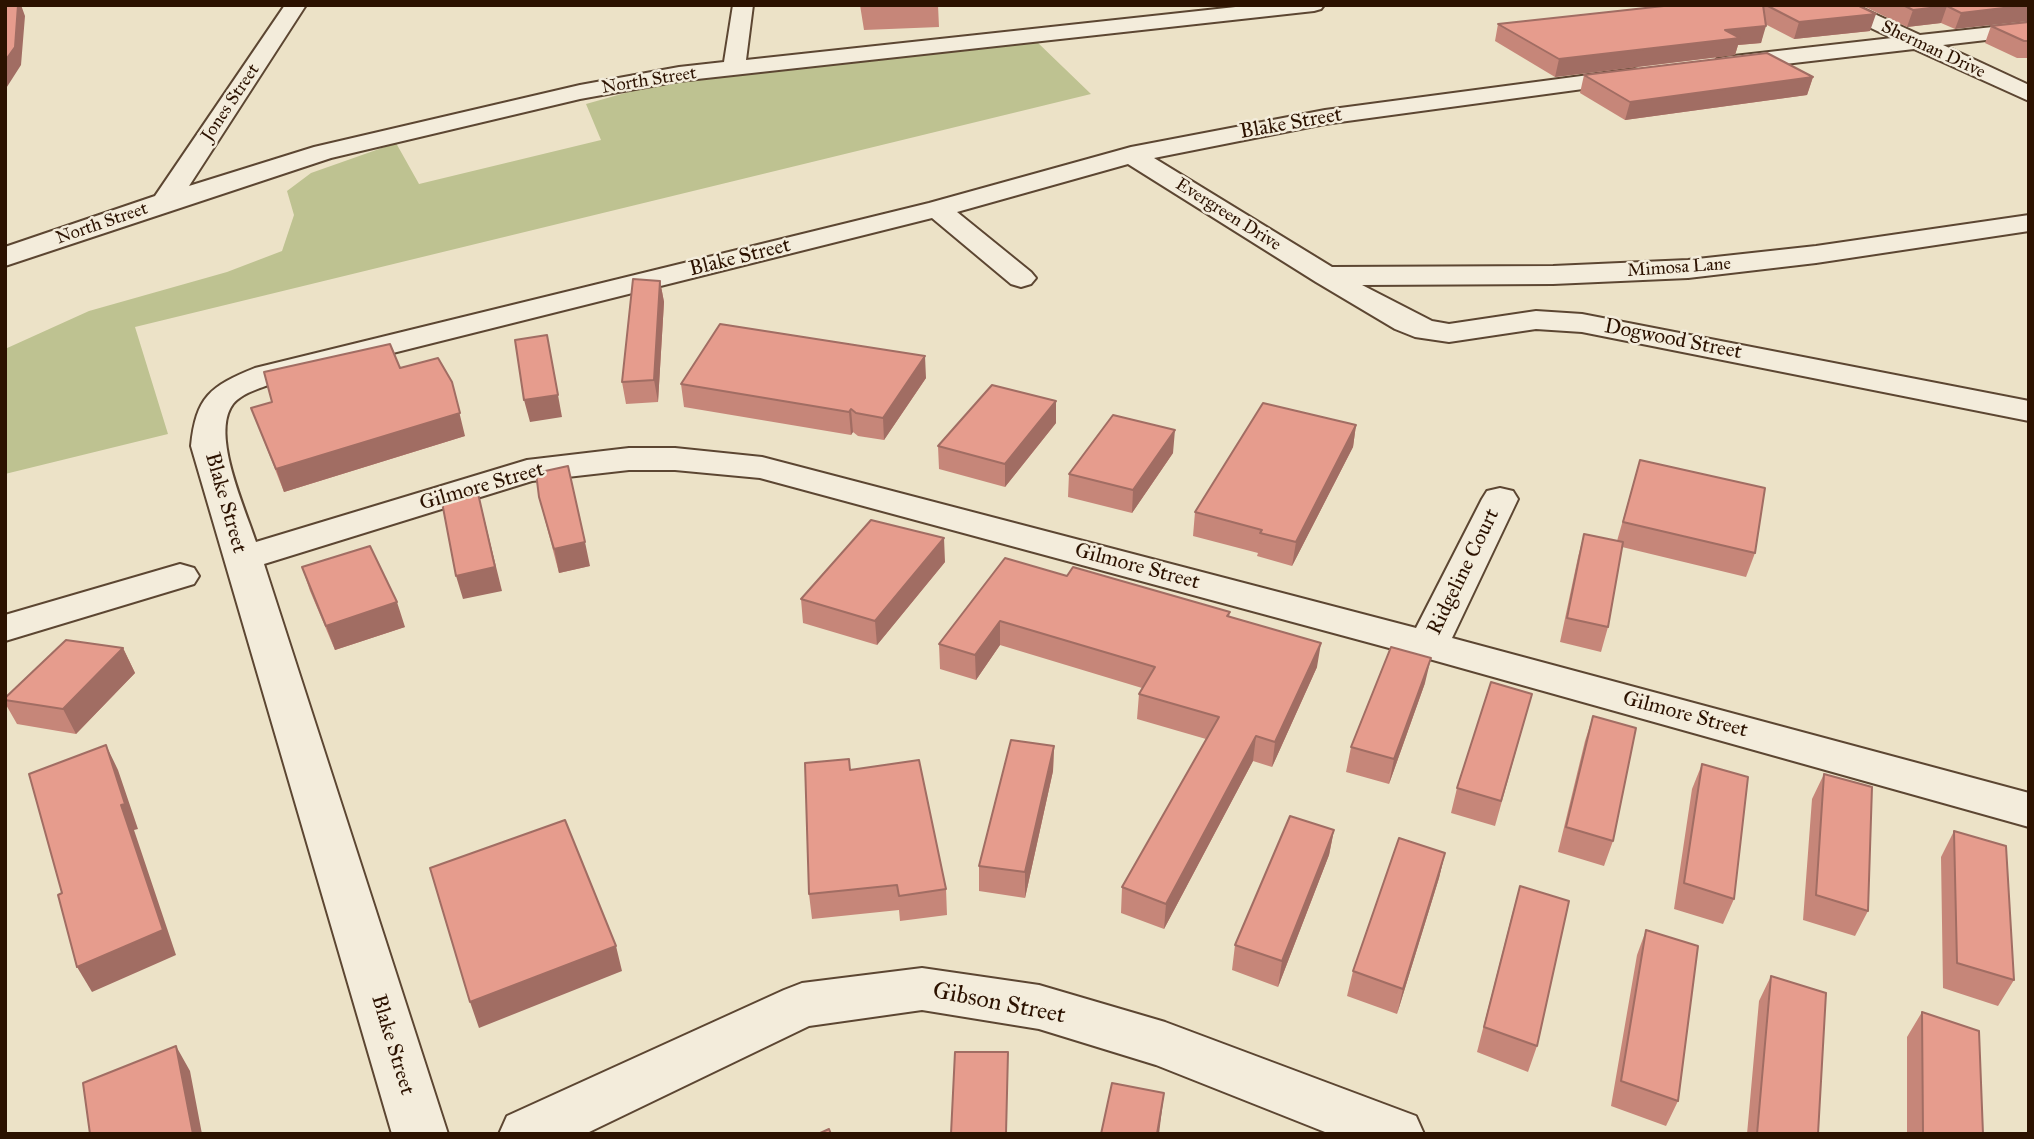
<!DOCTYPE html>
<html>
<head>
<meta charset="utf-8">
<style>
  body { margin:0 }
  #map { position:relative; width:2034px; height:1139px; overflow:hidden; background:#ece2c7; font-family:"IM FELL Great Primer",serif }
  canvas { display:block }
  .frame { position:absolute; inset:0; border:7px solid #2c1200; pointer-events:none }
</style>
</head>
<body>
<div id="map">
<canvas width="2034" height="1139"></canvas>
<div class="frame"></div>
</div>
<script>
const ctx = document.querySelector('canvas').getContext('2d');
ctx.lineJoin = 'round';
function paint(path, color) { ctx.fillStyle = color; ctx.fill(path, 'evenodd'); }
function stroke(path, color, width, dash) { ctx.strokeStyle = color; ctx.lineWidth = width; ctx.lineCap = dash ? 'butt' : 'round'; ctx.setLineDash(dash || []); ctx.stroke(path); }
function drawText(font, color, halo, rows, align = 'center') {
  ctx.font = font + ' "IM FELL Great Primer",serif'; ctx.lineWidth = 5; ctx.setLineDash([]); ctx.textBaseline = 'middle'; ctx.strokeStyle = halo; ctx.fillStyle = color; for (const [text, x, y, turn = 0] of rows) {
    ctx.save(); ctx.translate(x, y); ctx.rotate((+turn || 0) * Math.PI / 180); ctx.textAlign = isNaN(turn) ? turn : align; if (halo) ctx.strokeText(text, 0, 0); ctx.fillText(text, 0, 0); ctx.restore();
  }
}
paint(new Path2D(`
  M 1036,41 L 1091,94 L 135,327 L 168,434 L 5,474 L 5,349 L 89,311 L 227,272 L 282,251 L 294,215 L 287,191 L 311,173 L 396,143 L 419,184 L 601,140 L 586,104 L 650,86 L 718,76 Z`), '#bec291');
const minor = new Path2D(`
  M 285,5 L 306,5 L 189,186 L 314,147 L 580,85 L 679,67 L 724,62 L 733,5 L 753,5 L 746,60 L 1254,5 L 1324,5 L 1321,9 L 1314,11 L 679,81 L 580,99 L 331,158 L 5,266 L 5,247 L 155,196 Z
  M 1828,5 L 1855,5 L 1920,35 L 2029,23 L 2029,35 L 1943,45 L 2029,85 L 2029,101 L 1914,49 L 1725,71 L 1717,69 L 1714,64 L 1717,59 L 1725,57 L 1892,38 L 1831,9 Z
  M 1634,69 L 1642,71 L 1645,76 L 1642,81 L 1325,124 L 1154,158 L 1332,267 L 1553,266 L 1688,260 L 1816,246 L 2029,215 L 2029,231 L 1816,263 L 1688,278 L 1553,284 L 1362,285 L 1432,321 L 1449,324 L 1536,311 L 1582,314 L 2029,401 L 2029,421 L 1582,332 L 1536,329 L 1449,342 L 1415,337 L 1395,329 L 1316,282 L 1128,164 L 957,212 L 1031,272 L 1036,278 L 1031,284 L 1021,287 L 1011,284 L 932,218 L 277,382 C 264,387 243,392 233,404 C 210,434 246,510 256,542 L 527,460 L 629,448 L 675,448 L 762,457 L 1416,628 L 1482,499 L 1487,491 L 1500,488 L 1513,491 L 1518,499 L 1452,638 L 2029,793 L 2029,827 L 1415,655 L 760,478 L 675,470 L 629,470 L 532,481 L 264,564 L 448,1134 L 392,1134 L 191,446 C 196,397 210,386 255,368 L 929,203 L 1131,147 L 1325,110 Z
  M 180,564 L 194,568 L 199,576 L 194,584 L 5,641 L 5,615 Z
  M 922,968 L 1039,985 L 1165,1022 L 1416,1116 L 1424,1134 L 1330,1134 L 1156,1065 L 1039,1029 L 922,1010 L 809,1026 L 585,1134 L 499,1134 L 507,1116 L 784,990 L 802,983 Z`);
stroke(minor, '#5c4632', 4);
paint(minor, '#f3ecdb');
paint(new Path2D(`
  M 860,5 L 938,5 L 939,27 L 864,30 Z
  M 1673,5 L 1857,5 L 1870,31 L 1794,39 L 1765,24 L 1761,43 L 1738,45 L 1735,55 L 1555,77 L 1495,41 L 1498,24 Z
  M 1861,5 L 2029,5 L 1955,29 L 1941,23 L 1907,27 Z
  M 2029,22 L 2029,58 L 2017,58 L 1985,43 L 1991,26 Z
  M 1584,75 L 1813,77 L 1807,95 L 1625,120 L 1580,93 Z
  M 660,281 L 664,302 L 658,402 L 626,404 L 622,382 Z
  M 400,368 L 465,436 L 284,492 L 251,408 Z
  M 926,378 L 884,440 L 858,436 L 853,432 L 851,435 L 684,407 L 681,384 Z
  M 1056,423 L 1005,487 L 939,469 L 938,446 Z
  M 1356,425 L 1353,447 L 1292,566 L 1257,556 L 1258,553 L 1193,536 L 1195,512 Z
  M 1173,453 L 1132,513 L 1068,497 L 1069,474 Z
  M 1640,460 L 1755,553 L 1746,577 L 1622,547 L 1608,627 L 1601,652 L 1560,642 L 1578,557 L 1584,534 L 1617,541 Z
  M 539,497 L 590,566 L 559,573 Z
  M 945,562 L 877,645 L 803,623 L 801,599 Z
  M 302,567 L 405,627 L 335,650 L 310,591 Z
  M 1067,576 L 1230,612 L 1229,617 L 1317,667 L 1272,767 L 1253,761 L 1164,929 L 1121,913 L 1122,887 L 1206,739 L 1137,719 L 1139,694 L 1142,688 L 1000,645 L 976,680 L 940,669 L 939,644 Z
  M 123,648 L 135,673 L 76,734 L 17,724 L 5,703 L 5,698 Z
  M 1425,683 L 1389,784 L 1346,772 L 1351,747 Z
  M 1532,694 L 1495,826 L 1451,813 L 1457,788 Z
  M 1593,716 L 1613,841 L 1604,866 L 1558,852 L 1585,741 Z
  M 1054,746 L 1053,771 L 1025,898 L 979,891 L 979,866 Z
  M 1702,764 L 1734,899 L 1723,924 L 1674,909 L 1692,789 Z
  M 850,770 L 946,889 L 947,915 L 900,921 L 899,910 L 812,919 L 809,894 Z
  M 1824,774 L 1868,911 L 1855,936 L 1803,920 L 1812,799 Z
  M 1334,830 L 1329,855 L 1278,987 L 1232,970 L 1235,945 Z
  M 1954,831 L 2014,980 L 1998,1006 L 1943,988 L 1941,857 Z
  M 1445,853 L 1439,878 L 1397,1014 L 1347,996 L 1353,971 Z
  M 1520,886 L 1537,1046 L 1528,1072 L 1477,1052 L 1513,911 Z
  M 1646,930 L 1678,1101 L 1666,1126 L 1611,1106 L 1637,955 Z
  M 1771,976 L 1818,1134 L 1747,1134 L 1759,1001 Z
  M 1922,1012 L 1983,1134 L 1907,1134 L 1907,1037 Z`), '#c68679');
paint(new Path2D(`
  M 18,5 L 21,5 L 25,16 L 21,65 L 5,90 L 5,61 Z
  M 2029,5 L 2029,21 L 1955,29 L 1961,13 Z
  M 1947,6 L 1941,23 L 1907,27 L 1913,10 Z
  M 1876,14 L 1870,31 L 1794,39 L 1799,22 Z
  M 1766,26 L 1761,43 L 1738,45 L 1735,55 L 1555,77 L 1559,59 L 1725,30 Z
  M 1813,77 L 1807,95 L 1625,120 L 1630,102 Z
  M 660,281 L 664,302 L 658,402 L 654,380 Z
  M 547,335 L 562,417 L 530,422 L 524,400 Z
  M 925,356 L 926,378 L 884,440 L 883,418 Z
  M 452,382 L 465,436 L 284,492 L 276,469 Z
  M 1056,401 L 1056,423 L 1005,487 L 1005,464 Z
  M 851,409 L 853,432 L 851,435 L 849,412 Z
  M 1356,425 L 1353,447 L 1292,566 L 1296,542 Z
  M 1175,430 L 1173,453 L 1132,513 L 1133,490 Z
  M 477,489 L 502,591 L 463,599 L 456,576 Z
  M 944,538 L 945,562 L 877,645 L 875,621 Z
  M 585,542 L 590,566 L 559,573 L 554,549 Z
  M 397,602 L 405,627 L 335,650 L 326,626 Z
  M 1000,621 L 1000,645 L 976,680 L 975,655 Z
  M 1321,643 L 1317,667 L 1272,767 L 1275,742 Z
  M 123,648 L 135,673 L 76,734 L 63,709 Z
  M 1431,658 L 1425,683 L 1389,784 L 1394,759 Z
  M 1256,736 L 1253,761 L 1164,929 L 1166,904 Z
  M 106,745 L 118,770 L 138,829 L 134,830 L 176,955 L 92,992 L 77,967 L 121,805 Z
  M 1054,746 L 1053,771 L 1025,898 L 1025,872 Z
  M 1334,830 L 1329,855 L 1278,987 L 1282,961 Z
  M 1445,853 L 1439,878 L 1397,1014 L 1403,989 Z
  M 616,946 L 622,971 L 479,1028 L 470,1002 Z
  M 176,1046 L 190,1071 L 202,1134 L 193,1134 Z
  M 1164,1093 L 1159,1134 L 1157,1134 Z`), '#a16d63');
const building = new Path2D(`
  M 5,5 L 18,5 L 15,47 L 5,61 Z
  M 1673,5 L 1763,5 L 1766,26 L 1725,30 L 1740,38 L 1559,59 L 1498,24 Z
  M 1766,5 L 1857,5 L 1876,14 L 1799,22 Z
  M 1903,5 L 2029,5 L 1961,13 L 1947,6 L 1913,10 Z
  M 2029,22 L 2029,41 L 2024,41 L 1991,26 Z
  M 1767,53 L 1813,77 L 1630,102 L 1584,75 Z
  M 633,279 L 660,281 L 654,380 L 622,382 Z
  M 720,324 L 925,356 L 883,418 L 856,413 L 851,409 L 849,412 L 681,384 Z
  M 547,335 L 558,395 L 524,400 L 515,340 Z
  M 390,344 L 400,368 L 438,358 L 452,382 L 460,413 L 276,469 L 251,408 L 272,402 L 264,372 Z
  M 992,385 L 1056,401 L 1005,464 L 938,446 Z
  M 1263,403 L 1356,425 L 1296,542 L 1260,533 L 1262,530 L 1195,512 Z
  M 1113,415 L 1175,430 L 1133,490 L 1069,474 Z
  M 1640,460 L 1765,488 L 1755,553 L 1623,522 Z
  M 568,466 L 585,542 L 554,549 L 539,497 L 536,473 Z
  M 477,489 L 495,567 L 456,576 L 441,497 Z
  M 871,520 L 944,538 L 875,621 L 801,599 Z
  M 1584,534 L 1623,542 L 1608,627 L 1567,618 Z
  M 370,546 L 397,602 L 326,626 L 302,567 Z
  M 1005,558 L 1067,576 L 1073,567 L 1230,612 L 1227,616 L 1321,643 L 1275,742 L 1256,736 L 1166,904 L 1122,887 L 1219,717 L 1139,694 L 1155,667 L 1000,621 L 975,655 L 939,644 Z
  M 66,640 L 123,648 L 63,709 L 5,700 L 5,698 Z
  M 1391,647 L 1431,658 L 1394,759 L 1351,747 Z
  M 1491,682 L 1532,694 L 1501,801 L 1457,788 Z
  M 1593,716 L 1636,728 L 1613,841 L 1566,827 Z
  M 1011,740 L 1054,746 L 1025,872 L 979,866 Z
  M 106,745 L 125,804 L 121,805 L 163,930 L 77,967 L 58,895 L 62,893 L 29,774 Z
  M 849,759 L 850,770 L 919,760 L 946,889 L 899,896 L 897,885 L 809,894 L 805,763 Z
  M 1702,764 L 1748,777 L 1734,899 L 1684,883 Z
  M 1824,774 L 1872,787 L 1868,911 L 1816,895 Z
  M 1290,816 L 1334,830 L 1282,961 L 1235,945 Z
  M 565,820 L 616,946 L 470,1002 L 430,868 Z
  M 1954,831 L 2006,846 L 2014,980 L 1957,963 Z
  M 1399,838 L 1445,853 L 1403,989 L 1353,971 Z
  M 1520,886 L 1569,901 L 1537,1046 L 1484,1027 Z
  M 1646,930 L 1698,946 L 1678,1101 L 1621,1081 Z
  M 1771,976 L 1826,993 L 1818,1134 L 1757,1134 Z
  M 1922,1012 L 1979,1031 L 1983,1134 L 1923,1134 Z
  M 176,1046 L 193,1134 L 90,1134 L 83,1083 Z
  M 955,1052 L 1008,1052 L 1006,1134 L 951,1134 Z
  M 1112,1083 L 1164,1093 L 1157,1134 L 1101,1134 Z
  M 829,1129 L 831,1134 L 818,1134 Z`);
paint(building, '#e69c8d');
stroke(building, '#a16d63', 2);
drawText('18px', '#2c1200', '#f3ecdb', [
  ["Sherman Drive",1933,50,25],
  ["North Street",649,81,-9],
  ["Jones Street",231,103,-56],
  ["Evergreen Drive",1228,215,32],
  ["North Street",102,224,-19],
  ["Mimosa Lane",1679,268,-4]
]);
drawText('21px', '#2c1200', '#f3ecdb', [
  ["Blake Street",1291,124,-10],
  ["Blake Street",740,258,-14],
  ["Dogwood Street",1673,340,11],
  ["Gilmore Street",482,487,-16],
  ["Blake Street",225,503,74],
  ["Gilmore Street",1137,567,15],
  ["Ridgeline Court",1464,572,-64],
  ["Gilmore Street",1685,715,15],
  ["Blake Street",392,1045,73]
]);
drawText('24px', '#2c1200', '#f3ecdb', [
  ["Gibson Street",999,1004,11]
]);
</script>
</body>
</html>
